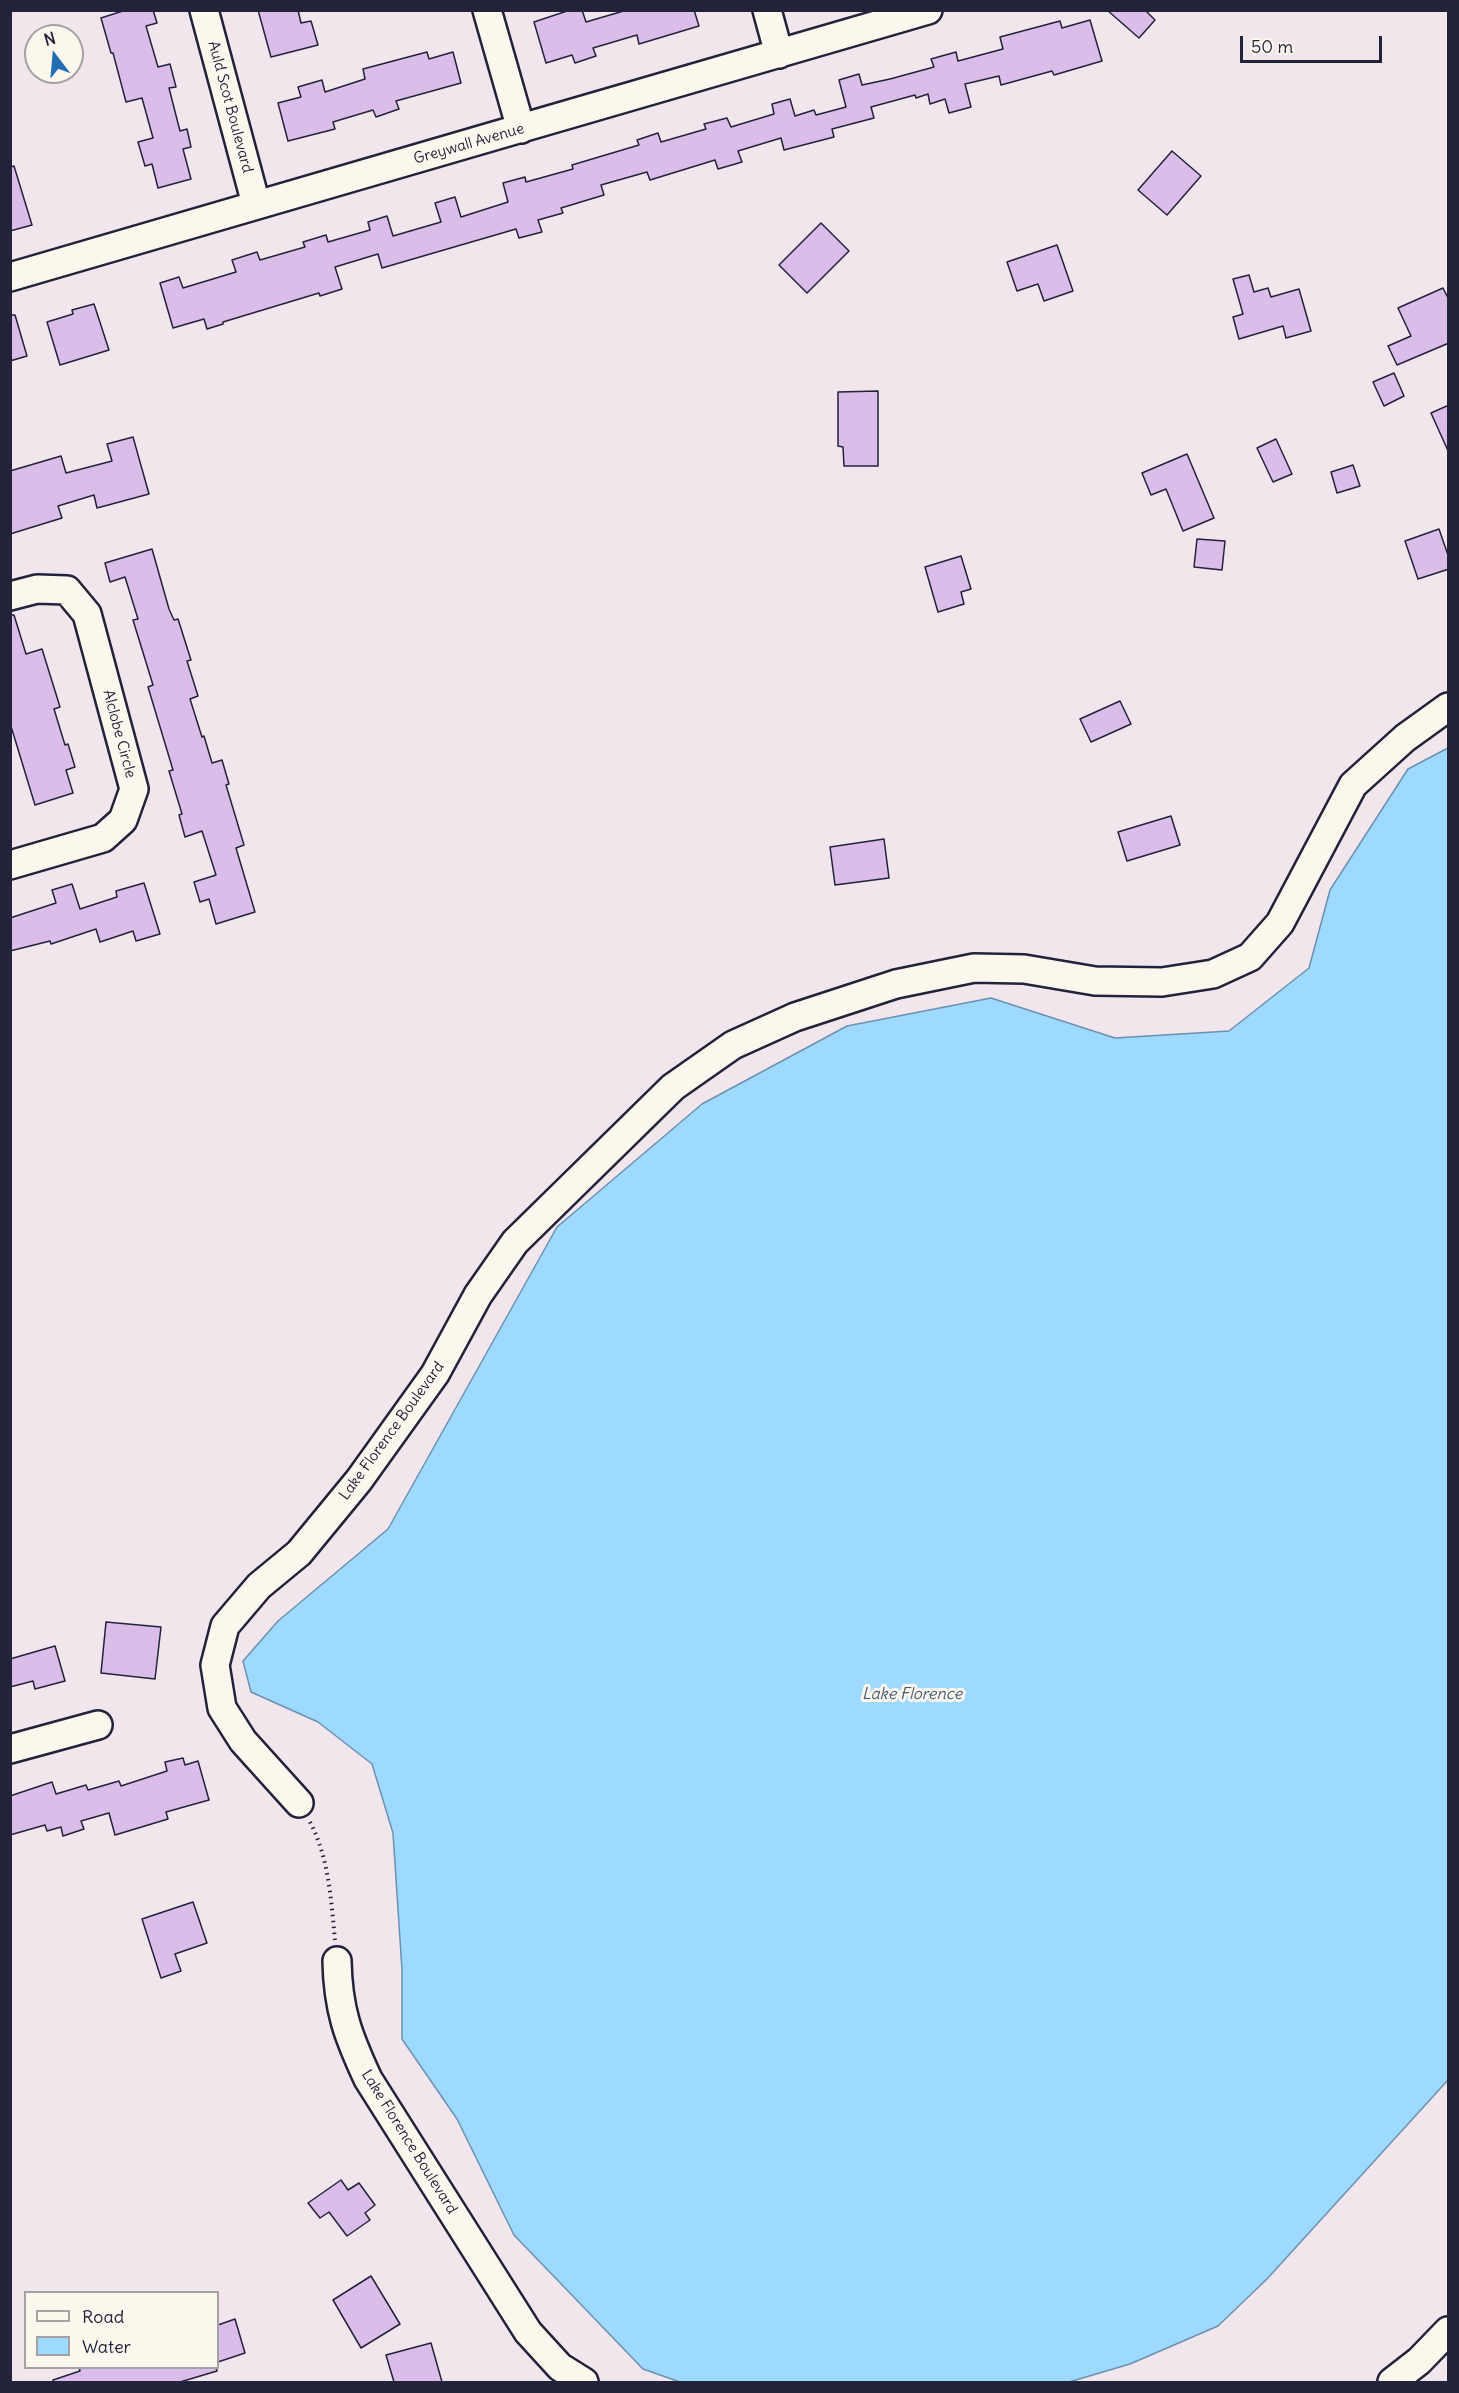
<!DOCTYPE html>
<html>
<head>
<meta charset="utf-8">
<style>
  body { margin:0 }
  #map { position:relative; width:1459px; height:2393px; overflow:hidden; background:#f1e6eb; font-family:Delius,sans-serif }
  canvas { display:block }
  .frame { position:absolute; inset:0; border:12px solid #22223b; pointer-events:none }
  .legend { position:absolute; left:24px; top:2291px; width:195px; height:78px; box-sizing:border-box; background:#fbf7ec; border:2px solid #a4a2a5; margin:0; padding:8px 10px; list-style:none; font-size:18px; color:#22223b }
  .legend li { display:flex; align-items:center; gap:12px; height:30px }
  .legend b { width:30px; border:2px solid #a4a2a5 }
  .north { position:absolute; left:24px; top:24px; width:60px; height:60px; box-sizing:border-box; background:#fbf7ec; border:2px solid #a4a2a5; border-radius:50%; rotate:344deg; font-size:16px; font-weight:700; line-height:24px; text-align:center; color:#22223b }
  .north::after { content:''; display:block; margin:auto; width:21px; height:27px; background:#1f6fb2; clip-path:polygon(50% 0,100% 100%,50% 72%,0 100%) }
  .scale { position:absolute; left:1240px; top:36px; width:142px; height:27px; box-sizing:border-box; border:3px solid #22223b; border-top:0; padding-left:8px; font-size:18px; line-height:21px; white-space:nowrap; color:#22223b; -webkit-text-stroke:4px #fbf7ec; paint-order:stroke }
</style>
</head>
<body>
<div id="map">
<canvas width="1459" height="2393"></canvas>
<div class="frame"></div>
<ul class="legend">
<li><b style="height:8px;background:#fbf7ec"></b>Road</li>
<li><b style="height:16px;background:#9ed9ff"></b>Water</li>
</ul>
<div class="north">N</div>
<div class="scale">50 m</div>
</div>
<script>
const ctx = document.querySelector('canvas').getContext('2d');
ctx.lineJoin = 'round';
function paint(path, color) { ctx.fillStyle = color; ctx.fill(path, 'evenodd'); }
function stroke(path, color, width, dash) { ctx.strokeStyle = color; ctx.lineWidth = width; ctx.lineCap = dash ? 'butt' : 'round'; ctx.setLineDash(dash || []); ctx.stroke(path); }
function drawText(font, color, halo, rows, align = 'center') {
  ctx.font = font + ' Delius,sans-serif'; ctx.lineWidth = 6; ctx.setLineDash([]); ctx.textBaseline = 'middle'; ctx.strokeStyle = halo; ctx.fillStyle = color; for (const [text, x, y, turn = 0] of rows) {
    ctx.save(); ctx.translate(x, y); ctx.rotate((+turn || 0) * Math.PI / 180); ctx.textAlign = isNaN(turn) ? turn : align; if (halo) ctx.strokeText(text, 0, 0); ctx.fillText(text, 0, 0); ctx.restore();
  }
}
const water = new Path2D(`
  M 1448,748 L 1448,2080 L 1267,2279 L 1218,2326 L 1130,2364 L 1069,2382 L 680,2382 L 643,2369 L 514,2235 L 457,2119 L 402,2039 L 402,1970 L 393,1833 L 372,1764 L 318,1722 L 251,1692 L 243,1661 L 278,1621 L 388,1529 L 557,1227 L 702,1104 L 847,1026 L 991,998 L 1115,1038 L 1229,1031 L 1309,968 L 1330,890 L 1408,769 Z`);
paint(water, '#9ed9ff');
stroke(water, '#6c90b1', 1.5);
const building = new Path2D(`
  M 126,10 L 153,10 L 157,23 L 146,26 L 158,67 L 170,64 L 176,87 L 169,88 L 180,131 L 187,129 L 191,147 L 183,149 L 191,179 L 158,188 L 152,164 L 145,166 L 138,142 L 153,138 L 142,98 L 126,102 L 113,53 L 111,53 L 101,18 Z
  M 258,10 L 298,10 L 301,23 L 311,21 L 318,45 L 271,57 Z
  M 570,10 L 582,10 L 586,22 L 627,10 L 694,10 L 699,26 L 639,44 L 637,35 L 593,48 L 596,56 L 575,63 L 572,55 L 546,63 L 534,22 Z
  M 1107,10 L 1145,10 L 1155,20 L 1139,38 Z
  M 1090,20 L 1102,61 L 1054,75 L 1052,71 L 1001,85 L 999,76 L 965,84 L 971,107 L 949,113 L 945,99 L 930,104 L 928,94 L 916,98 L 915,95 L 871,107 L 874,118 L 832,129 L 834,137 L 784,150 L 781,138 L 738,151 L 742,162 L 718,169 L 715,160 L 650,180 L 647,172 L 601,185 L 604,195 L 561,208 L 563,213 L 538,220 L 542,232 L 519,238 L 516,229 L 382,268 L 378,254 L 335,267 L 342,289 L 320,296 L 319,293 L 223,322 L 223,324 L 207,329 L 204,319 L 173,328 L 160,283 L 179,277 L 183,288 L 236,272 L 232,260 L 257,252 L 260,260 L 305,247 L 303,242 L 326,235 L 328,242 L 370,230 L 368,222 L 387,216 L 393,236 L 441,222 L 435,203 L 455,197 L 461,217 L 508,202 L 503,183 L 525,177 L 526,182 L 573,169 L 572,165 L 639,145 L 637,140 L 658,133 L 661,142 L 706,129 L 704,124 L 727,118 L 731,127 L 774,114 L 772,104 L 790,99 L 795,116 L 814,110 L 816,115 L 846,107 L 839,80 L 859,74 L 862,85 L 890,79 L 934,67 L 931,59 L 956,52 L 958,61 L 1003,49 L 1000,37 L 1060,21 L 1062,28 Z
  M 427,52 L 429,59 L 453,52 L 461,83 L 396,101 L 399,109 L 376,117 L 373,110 L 333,122 L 335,129 L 288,141 L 278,103 L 301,97 L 298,87 L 322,80 L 325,92 L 365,79 L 363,69 Z
  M 1172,151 L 1201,176 L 1167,215 L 1138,190 Z
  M 14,166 L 32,225 L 10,231 L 10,167 Z
  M 821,223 L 849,251 L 807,293 L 779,265 Z
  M 1057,245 L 1073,291 L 1044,301 L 1038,284 L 1017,291 L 1007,262 Z
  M 1249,275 L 1254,292 L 1268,288 L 1271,297 L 1299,289 L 1311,331 L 1286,338 L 1283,326 L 1239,339 L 1233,317 L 1243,314 L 1233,279 Z
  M 1443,288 L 1449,300 L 1449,343 L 1397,365 L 1388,346 L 1411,336 L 1398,308 Z
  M 94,304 L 109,350 L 60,365 L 47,322 L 73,314 L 72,310 Z
  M 10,315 L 15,315 L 27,356 L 10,361 Z
  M 1394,373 L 1404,396 L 1384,406 L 1373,382 Z
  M 878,391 L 878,466 L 844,466 L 843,447 L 838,446 L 838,392 Z
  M 1449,405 L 1449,453 L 1431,413 Z
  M 133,437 L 149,494 L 97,508 L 94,495 L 58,506 L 62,518 L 10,534 L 10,471 L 61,456 L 66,473 L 112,461 L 107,444 Z
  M 1276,439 L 1292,474 L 1273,482 L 1257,448 Z
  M 1187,454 L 1214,518 L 1183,531 L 1166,489 L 1151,495 L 1142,473 Z
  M 1353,465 L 1360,486 L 1337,493 L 1331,472 Z
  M 1439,529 L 1449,558 L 1449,569 L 1418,579 L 1405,541 Z
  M 1197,539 L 1225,541 L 1222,570 L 1194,567 Z
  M 152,549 L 169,609 L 174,620 L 178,619 L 191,660 L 187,661 L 198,696 L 190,699 L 202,737 L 204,736 L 212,763 L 222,760 L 229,784 L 226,785 L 244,845 L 236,848 L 255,912 L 216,924 L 209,899 L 200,902 L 194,882 L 216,875 L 202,831 L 185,837 L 179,815 L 182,814 L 169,771 L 173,770 L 148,687 L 153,685 L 133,620 L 138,619 L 125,577 L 110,582 L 105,563 Z
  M 961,556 L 971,589 L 961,592 L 964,604 L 938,612 L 925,567 Z
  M 10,615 L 14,615 L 26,654 L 42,649 L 60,707 L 54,709 L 65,745 L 68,744 L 75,767 L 66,770 L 73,793 L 35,805 L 10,723 Z
  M 1120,701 L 1131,724 L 1091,742 L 1080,719 Z
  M 1171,816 L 1180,845 L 1127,861 L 1118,832 Z
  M 884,839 L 889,878 L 835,885 L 830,847 Z
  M 144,883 L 160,934 L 136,941 L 133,931 L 100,942 L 96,929 L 51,944 L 50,941 L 10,951 L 10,918 L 56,903 L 52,890 L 72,884 L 80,909 L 117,897 L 116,891 Z
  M 106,1622 L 161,1627 L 155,1679 L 101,1673 Z
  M 55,1646 L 65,1681 L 35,1689 L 33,1681 L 10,1687 L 10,1659 Z
  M 183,1758 L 185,1765 L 198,1761 L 209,1800 L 166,1812 L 168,1819 L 115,1835 L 109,1813 L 81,1821 L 84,1829 L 63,1836 L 61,1827 L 47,1831 L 45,1825 L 10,1835 L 10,1796 L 52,1782 L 56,1794 L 86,1785 L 88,1790 L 119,1781 L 121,1786 L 167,1771 L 165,1762 Z
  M 193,1902 L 207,1943 L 175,1954 L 181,1971 L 161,1978 L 142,1919 Z
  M 341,2180 L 348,2190 L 359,2183 L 375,2205 L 365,2213 L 370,2220 L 347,2236 L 329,2212 L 320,2218 L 308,2203 Z
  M 371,2276 L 400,2324 L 361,2348 L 333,2300 Z
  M 235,2319 L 245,2353 L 218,2362 L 218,2325 Z
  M 431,2343 L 442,2382 L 394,2382 L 386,2355 Z
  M 79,2367 L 216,2367 L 217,2371 L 180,2382 L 53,2382 L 53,2380 L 80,2371 Z`);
paint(building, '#dbbdea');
stroke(building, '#22223b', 1.5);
const minor = new Path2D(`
  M 204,10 L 256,204
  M 487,10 L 521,129
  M 767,10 L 779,54
  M 10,277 C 316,186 622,100 928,10
  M 10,596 L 37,589 L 67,590 L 87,614 L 134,789 L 123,820 L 103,838 L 10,865
  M 10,1749 L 98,1725
  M 299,1803 L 243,1741 L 222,1708 L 215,1665 L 225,1626 L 259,1586 L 299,1553 L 359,1480 L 435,1374 L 478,1295 L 515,1242 L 673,1087 L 733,1045 L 795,1017 L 896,984 L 974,968 L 1024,969 L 1095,981 L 1162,982 L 1213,974 L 1250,957 L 1280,923 L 1353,785 L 1405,738 L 1448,707
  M 337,1961 C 338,2010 348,2036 368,2079 L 528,2332 L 560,2367 L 584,2382
  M 1392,2382 L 1419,2361 L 1448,2331`);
stroke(minor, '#22223b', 32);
stroke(new Path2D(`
  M 310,1822 C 329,1858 331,1900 335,1940`), '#22223b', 4, [1.5, 4.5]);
stroke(minor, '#fbf7ec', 27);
drawText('15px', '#22223b', '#fbf7ec', [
  ["Auld Scot Boulevard",230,107,75],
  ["Greywall Avenue",469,144,-16],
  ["Alclobe Circle",119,734,75],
  ["Lake Florence Boulevard",392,1431,-54],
  ["Lake Florence Boulevard",409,2142,58]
]);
drawText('italic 16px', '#475976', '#fbf7ec', [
  ["Lake Florence",912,1694]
]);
</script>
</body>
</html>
